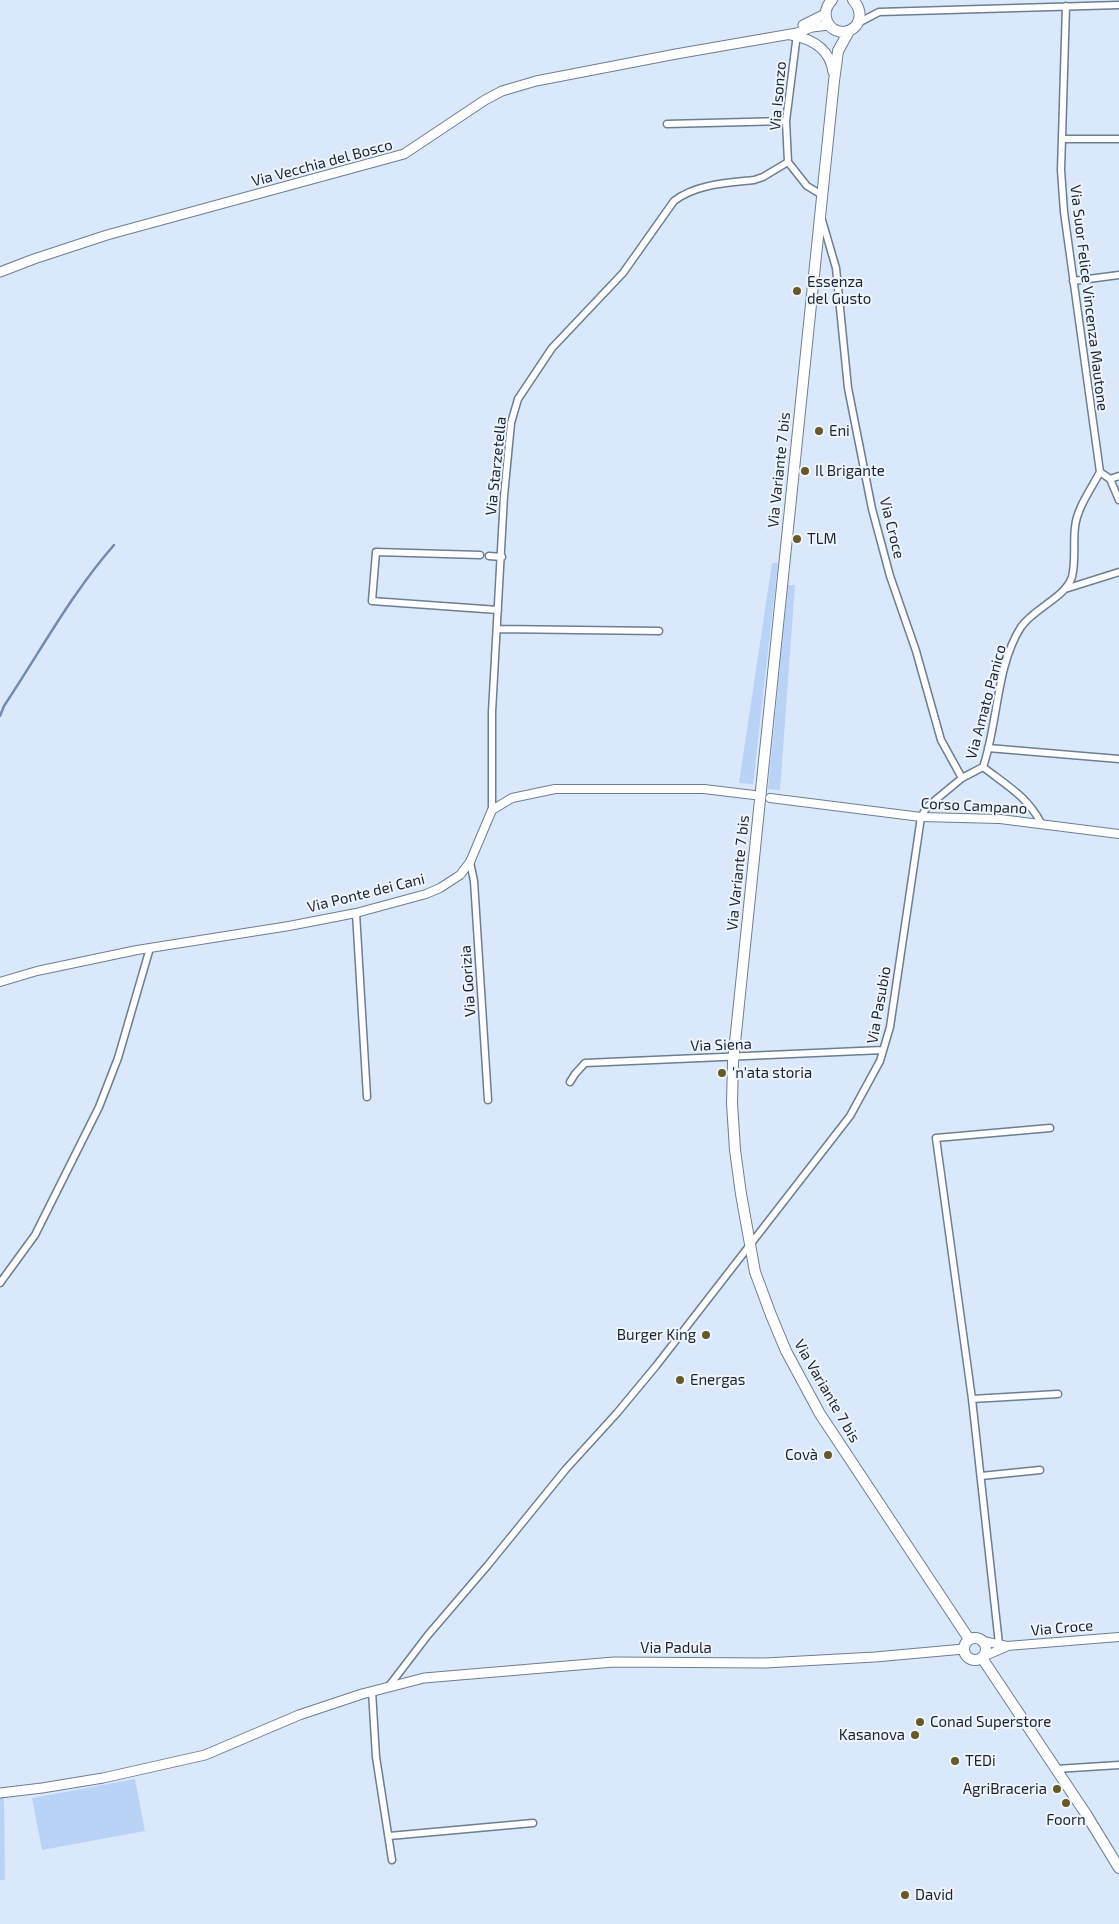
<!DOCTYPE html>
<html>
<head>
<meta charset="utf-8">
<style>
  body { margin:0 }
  canvas { display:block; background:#dae8fb }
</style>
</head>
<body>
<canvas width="1119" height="1924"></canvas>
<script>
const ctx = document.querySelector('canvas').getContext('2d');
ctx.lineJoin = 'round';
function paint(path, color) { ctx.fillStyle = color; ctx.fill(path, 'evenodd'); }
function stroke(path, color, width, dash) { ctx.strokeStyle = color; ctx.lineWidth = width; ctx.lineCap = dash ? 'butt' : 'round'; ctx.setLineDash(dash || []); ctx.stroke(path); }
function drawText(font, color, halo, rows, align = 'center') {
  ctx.font = font + ' "Exo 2",sans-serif'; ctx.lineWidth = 4; ctx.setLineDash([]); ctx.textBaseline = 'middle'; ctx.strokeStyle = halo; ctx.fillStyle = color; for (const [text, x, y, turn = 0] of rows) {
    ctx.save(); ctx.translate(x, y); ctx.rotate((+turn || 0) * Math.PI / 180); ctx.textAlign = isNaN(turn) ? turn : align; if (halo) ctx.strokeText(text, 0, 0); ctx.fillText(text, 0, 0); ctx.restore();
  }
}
paint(new Path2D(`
  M 772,563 L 778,563 L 753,784 L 739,783 Z
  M 788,585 L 795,585 L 780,790 L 768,789 Z
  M 135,1779 L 145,1831 L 42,1850 L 32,1798 Z
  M 0,1797 L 4,1797 L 5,1880 L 0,1880 Z`), '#b9d3f7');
stroke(new Path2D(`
  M 0,716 L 4,706 C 40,652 71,594 114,545`), '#738bad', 2.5);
const minor = new Path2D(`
  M 1066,6 L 1061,170 L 1064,212 L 1100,472
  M 858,23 L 879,12 L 1119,5
  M 667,124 L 786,121
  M 1062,139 L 1119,139
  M 788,162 L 786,121 L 797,34
  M 822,220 L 836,268 L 848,388 L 872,509 L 890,576 L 916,651 L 941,740 L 962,778
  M 1073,281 L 1119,275
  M 1100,472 L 1110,479 L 1119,500
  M 1110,479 L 1119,476
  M 480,555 L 376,552 L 372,601 L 498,610
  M 489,556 L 502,557
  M 1065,589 L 1119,572
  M 497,629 L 659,631
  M 988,748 L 1119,759
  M 983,767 C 1006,785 1027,796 1041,823
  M 492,810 L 492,712 L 504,496 L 511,423 L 518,399 L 552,348 L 623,273 L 674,201 C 696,184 727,183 754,180 L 763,177 L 788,162 L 807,186 L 822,195
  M 470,862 L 474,881 L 488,1100
  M 356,913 L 367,1097
  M 570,1082 L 575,1074 L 585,1063 L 883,1050
  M 0,1283 L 35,1235 L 99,1107 L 118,1058 L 150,948
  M 972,1399 L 1058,1394
  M 981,1476 L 1040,1470
  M 999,1644 L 972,1399 L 936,1138 L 1050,1128
  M 389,1686 L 428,1635 L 488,1565 L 566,1469 L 617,1413 L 656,1366 L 850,1116 L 880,1061 L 890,1027 L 921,817 L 927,807 L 962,778 L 983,767 C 998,724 996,666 1021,627 C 1034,608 1065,598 1072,577 C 1076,561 1073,543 1075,527 C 1077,508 1091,489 1100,472
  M 372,1691 L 376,1757 L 392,1860
  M 1056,1769 L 1119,1765
  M 389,1836 L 533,1823`);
const tertiary = new Path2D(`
  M 770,798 L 921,817 L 1000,819 L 1119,834
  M 0,982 L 37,971 L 137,950 L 289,926 L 356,913 L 426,894 L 440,888 L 460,875 L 470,862 L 492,810 L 512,798 L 555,789 L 704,789 L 754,795
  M 983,1641 L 1007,1646 L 1119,1637
  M 985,1656 L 1006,1647`);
const secondary = new Path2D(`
  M 803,25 L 825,14
  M 791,35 C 813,39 830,49 833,72
  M 0,272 L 34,259 L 107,235 L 404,154 L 485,100 L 502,91 L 536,81 L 676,54 L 797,33 L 812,27 L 829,25
  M 0,1793 L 42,1788 L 103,1778 L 205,1755 L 299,1715 L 362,1694 L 424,1678 L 614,1662 L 765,1663 L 875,1657 L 964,1649`);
const primary = new Path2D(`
  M 832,0 C 820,12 826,32 844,32 C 861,29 864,12 853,0
  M 849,31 L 838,51 L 834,81 L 733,1062 L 732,1103 L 735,1150 L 741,1194 L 755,1272 L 771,1315 L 786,1351 L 820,1414 L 967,1636 L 971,1639
  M964 1649a11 11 0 1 1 22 0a11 11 0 1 1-22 0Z
  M 982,1658 L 1086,1814 L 1119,1868`);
stroke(minor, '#6d7d92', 9);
stroke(tertiary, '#6d7d92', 10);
stroke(secondary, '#6d7d92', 11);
stroke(primary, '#6d7d92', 12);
stroke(minor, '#fff', 6);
stroke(tertiary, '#fff', 8);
stroke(secondary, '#fff', 9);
stroke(primary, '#fff', 10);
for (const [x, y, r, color] of [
  [797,291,5,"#675926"],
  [819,431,5,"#675926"],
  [805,471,5,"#675926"],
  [797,539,5,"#675926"],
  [722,1073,5,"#675926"],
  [706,1335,5,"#675926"],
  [680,1380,5,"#675926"],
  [828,1455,5,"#675926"],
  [920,1722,5,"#675926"],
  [915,1735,5,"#675926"],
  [955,1761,5,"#675926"],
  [1057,1789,5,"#675926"],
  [1066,1803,5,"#675926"],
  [905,1895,5,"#675926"]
]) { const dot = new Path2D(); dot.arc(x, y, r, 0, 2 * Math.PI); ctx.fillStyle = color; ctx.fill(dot); stroke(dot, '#eef5fe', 2); }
drawText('15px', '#1d232c', '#eef5fe', [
  ["Via Isonzo",778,96,-85],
  ["Via Vecchia del Bosco",322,163,-15],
  ["Via Suor Felice Vincenza Mautone",1089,298,83],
  ["Via Starzetella",496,466,-84],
  ["Via Variante 7 bis",779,470,-84],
  ["Via Croce",892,528,76],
  ["Via Amato Panico",986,702,-75],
  ["Corso Campano",974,806,3],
  ["Via Variante 7 bis",738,873,-84],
  ["Via Ponte dei Cani",366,893,-14],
  ["Via Gorizia",468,981,-94],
  ["Via Pasubio",879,1005,-80],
  ["Via Siena",721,1045,-2],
  ["Via Variante 7 bis",827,1391,60],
  ["Via Croce",1062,1628,-5],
  ["Via Padula",676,1648]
]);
drawText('15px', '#1d232c', '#eef5fe', [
  ["Essenza",807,282],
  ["del Gusto",807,299],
  ["Eni",829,431],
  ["Il Brigante",815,471],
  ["TLM",807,539],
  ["'n'ata storia",732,1073],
  ["Burger King",696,1335,"right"],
  ["Energas",690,1380],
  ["Covà",818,1455,"right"],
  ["Conad Superstore",930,1722],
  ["Kasanova",905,1735,"right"],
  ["TEDi",965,1761],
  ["AgriBraceria",1047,1789,"right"],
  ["Foorn",1066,1820,"center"],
  ["David",915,1895]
], 'left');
</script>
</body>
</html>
